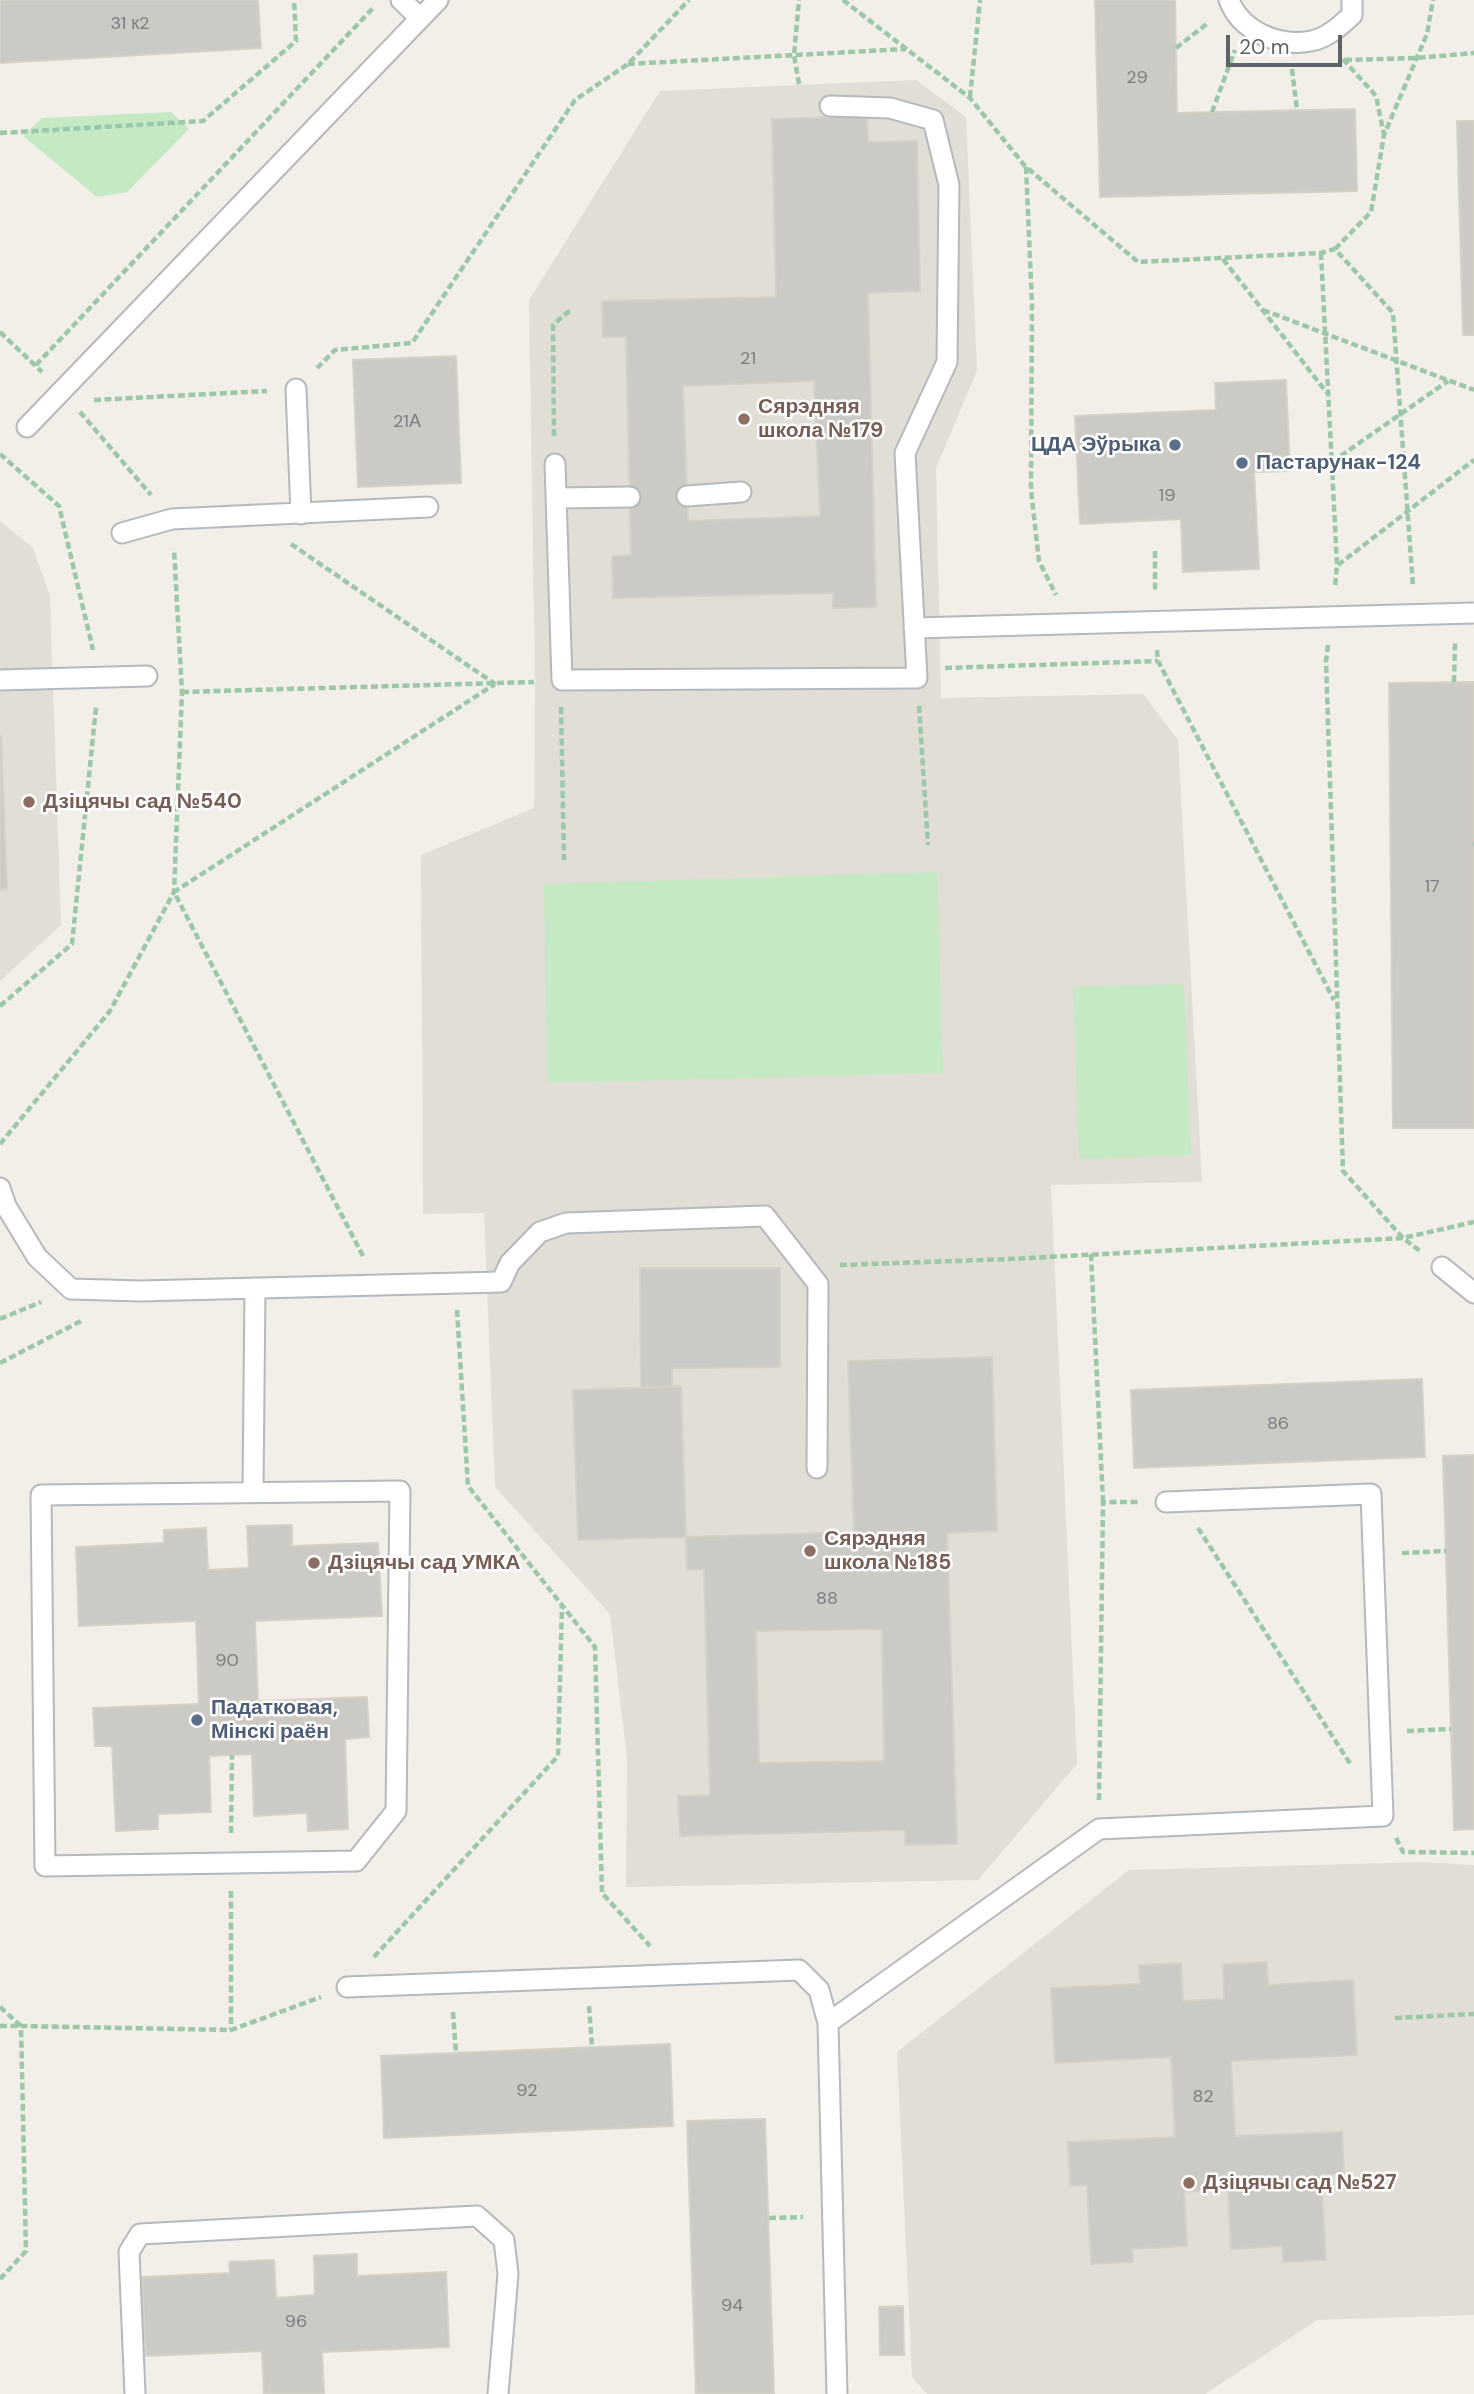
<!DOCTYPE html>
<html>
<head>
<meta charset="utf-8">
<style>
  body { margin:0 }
  #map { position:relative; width:1474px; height:2394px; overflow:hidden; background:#f1efe8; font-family:"DM Sans",sans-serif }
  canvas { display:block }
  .scale { position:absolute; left:1226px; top:35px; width:116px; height:32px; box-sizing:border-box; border:4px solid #5f6368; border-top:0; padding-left:9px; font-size:21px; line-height:24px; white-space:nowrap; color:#5f6368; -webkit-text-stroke:5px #fff; paint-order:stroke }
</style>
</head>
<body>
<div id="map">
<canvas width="1474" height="2394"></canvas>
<div class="scale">20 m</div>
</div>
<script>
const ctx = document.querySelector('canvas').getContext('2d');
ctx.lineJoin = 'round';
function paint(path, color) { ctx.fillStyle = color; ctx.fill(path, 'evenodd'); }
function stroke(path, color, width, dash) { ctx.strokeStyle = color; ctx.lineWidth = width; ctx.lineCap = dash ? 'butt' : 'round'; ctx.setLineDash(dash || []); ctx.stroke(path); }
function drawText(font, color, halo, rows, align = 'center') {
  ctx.font = font + ' "DM Sans",sans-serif'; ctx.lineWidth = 5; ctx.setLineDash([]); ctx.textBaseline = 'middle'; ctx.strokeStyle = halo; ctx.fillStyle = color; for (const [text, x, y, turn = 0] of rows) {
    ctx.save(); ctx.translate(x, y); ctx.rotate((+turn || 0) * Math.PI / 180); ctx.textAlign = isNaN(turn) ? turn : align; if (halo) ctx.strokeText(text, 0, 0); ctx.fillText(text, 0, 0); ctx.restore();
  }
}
paint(new Path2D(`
  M 916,80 L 966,117 L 977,371 L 936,468 L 941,698 L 1143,694 L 1178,740 L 1202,1182 L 1051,1185 L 1077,1764 L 978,1880 L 626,1887 L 627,1758 L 610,1614 L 495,1487 L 484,1213 L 423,1214 L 421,855 L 534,808 L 535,682 L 529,300 L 660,91 Z
  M 0,521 L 33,548 L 50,596 L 61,925 L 0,981 Z
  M 1422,1862 L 1474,1865 L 1474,2315 L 1317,2320 L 1205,2394 L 927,2394 L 912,2377 L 897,2052 L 1129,1870 Z`), '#e1ded6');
paint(new Path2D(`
  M 171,112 L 189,129 L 127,192 L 97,197 L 23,136 L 42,118 Z
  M 937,872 L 943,1073 L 547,1083 L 544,884 Z
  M 1184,984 L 1191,1155 L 1079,1159 L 1073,987 Z`), '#c5e8c5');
const building = new Path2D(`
  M 0,0 L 258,0 L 261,48 L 0,63 Z
  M 1095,0 L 1175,0 L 1177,113 L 1355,109 L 1357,191 L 1100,197 Z
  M 867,116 L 868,142 L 917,141 L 920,291 L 868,293 L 876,607 L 833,608 L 833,593 L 613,598 L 612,556 L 631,555 L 626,337 L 603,337 L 602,301 L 776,297 L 772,119 ZM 814,381 L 820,516 L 688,521 L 683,386 Z
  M 1457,121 L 1474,121 L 1474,335 L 1463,335 Z
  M 456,356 L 461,483 L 358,487 L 353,360 Z
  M 1286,380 L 1290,471 L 1254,472 L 1259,569 L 1183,572 L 1181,519 L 1080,524 L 1075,416 L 1216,410 L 1215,383 Z
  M 1474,682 L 1474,1128 L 1393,1128 L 1389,683 Z
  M 1,736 L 7,889 L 0,890 L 0,737 Z
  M 640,1268 L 780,1268 L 780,1367 L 672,1368 L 672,1387 L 641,1388 Z
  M 992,1357 L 997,1531 L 947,1533 L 957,1844 L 905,1845 L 905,1830 L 680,1836 L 678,1796 L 710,1795 L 704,1569 L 687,1570 L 686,1537 L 854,1532 L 848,1361 ZM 882,1629 L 884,1761 L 759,1763 L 756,1631 Z
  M 1422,1379 L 1425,1457 L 1134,1468 L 1131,1390 Z
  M 681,1386 L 686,1537 L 578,1540 L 573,1390 Z
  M 1474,1455 L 1474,1829 L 1454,1830 L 1443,1456 Z
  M 292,1525 L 292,1546 L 378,1543 L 382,1616 L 255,1621 L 258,1701 L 367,1697 L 369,1737 L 345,1739 L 348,1829 L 308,1831 L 307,1813 L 254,1816 L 252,1754 L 209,1756 L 211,1812 L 158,1814 L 158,1829 L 116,1831 L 112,1746 L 95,1746 L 93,1708 L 199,1704 L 196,1621 L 79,1626 L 76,1547 L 164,1543 L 164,1530 L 206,1528 L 208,1570 L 249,1568 L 247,1526 Z
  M 1267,1962 L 1268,1985 L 1353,1980 L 1357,2055 L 1231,2061 L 1235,2136 L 1342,2132 L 1344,2174 L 1321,2175 L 1326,2260 L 1283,2262 L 1282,2246 L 1231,2249 L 1228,2190 L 1184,2192 L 1187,2246 L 1132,2249 L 1133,2262 L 1091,2264 L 1087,2185 L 1070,2186 L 1068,2142 L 1175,2137 L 1171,2057 L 1055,2063 L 1051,1988 L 1140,1984 L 1139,1965 L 1181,1963 L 1183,2001 L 1224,1999 L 1223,1964 Z
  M 670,2044 L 673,2126 L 384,2138 L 381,2056 Z
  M 765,2119 L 774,2394 L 696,2394 L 687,2121 Z
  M 357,2254 L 357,2276 L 446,2272 L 449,2347 L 322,2352 L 324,2394 L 264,2394 L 262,2351 L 146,2356 L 142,2277 L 230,2273 L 229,2262 L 274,2260 L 276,2298 L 315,2295 L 314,2256 Z
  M 903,2306 L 904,2355 L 880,2355 L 879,2307 Z`);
paint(building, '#cccac5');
stroke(building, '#d6d1c6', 2);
const lane = new Path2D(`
  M 401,0 L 420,18
  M 1229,0 C 1241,32 1279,47 1311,41 C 1327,38 1340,26 1352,15 L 1352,0
  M 296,389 L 301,514
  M 27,427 L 438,0
  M 555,464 L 562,680 L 917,678 L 905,453 L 947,362 L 949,185 L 933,120 L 890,108 L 830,106
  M 687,496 L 741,492
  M 557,498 L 630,497
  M 122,533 L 172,519 L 428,507
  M 914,628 L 1474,613
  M 0,680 L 147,676
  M 0,1188 L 6,1206 L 37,1257 L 71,1289 L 140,1291 L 501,1282 L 510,1263 L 540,1232 L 566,1223 L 765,1216 L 818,1284 L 817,1468
  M 1442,1267 L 1474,1293
  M 400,1491 L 396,1811 L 356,1861 L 45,1866 L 41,1495 Z
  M 253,1492 L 255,1288
  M 347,1987 L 799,1970 L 819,1990 L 828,2023 L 837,2394
  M 828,2023 L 1099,1829 L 1383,1816 L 1371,1494 L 1166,1502
  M 135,2394 L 129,2252 L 140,2234 L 477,2216 L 504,2240 L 508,2274 L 498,2394`);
stroke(lane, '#b5b8bc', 23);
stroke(new Path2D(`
  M 843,0 L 970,98 L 1025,166 L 1138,262 L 1321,253 L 1335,249 L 1393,313 L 1413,586
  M 1176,48 L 1208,23
  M 1343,59 L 1376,96 L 1384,135
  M 1345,60 L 1417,58 L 1474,53
  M 628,64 L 906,49
  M 1292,69 L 1297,110
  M 799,84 L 794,55 L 799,0
  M 970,97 L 980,0
  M 1212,112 L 1235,50
  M 0,133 L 203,121 L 296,41 L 294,0
  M 1026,167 L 1032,304 L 1031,490 L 1039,561 L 1056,595
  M 1335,249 L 1371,212 L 1384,135 L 1427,34 L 1433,0
  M 1321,253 L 1337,565 L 1335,587
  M 1223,259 L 1327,393
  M 1263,310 L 1474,390
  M 0,332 L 42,372
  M 36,365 L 374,7
  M 317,368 L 335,350 L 412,343 L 575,100 L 628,64 L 689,0
  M 94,400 L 267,391
  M 80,412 L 151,495
  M 554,436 L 553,325 L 568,312 L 572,312
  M 0,454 L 59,506 L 93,650
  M 1332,462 L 1448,381
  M 291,544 L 495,684
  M 1155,551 L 1155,592
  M 1338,565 L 1474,460
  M 1328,645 L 1326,661 L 1343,1171 L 1403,1238 L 1420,1251
  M 1157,650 L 1158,661 L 1334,1000
  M 945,668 L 1158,661
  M 1454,682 L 1455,641
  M 182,692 L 534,682
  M 919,706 L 928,845
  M 561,707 L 564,860
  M 1473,844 L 1474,844
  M 0,1006 L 72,944 L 96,707
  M 0,1144 L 110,1011 L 174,892 L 182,692 L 174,549
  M 1091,1254 L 1103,1502
  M 363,1256 L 174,892 L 495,684
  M 840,1265 L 1010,1259 L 1403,1238 L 1474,1222
  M 457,1310 L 468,1486 L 595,1647 L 602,1893 L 650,1946
  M 0,1319 L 41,1302
  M 0,1363 L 83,1320
  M 1198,1528 L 1351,1765
  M 1402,1553 L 1446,1551
  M 1407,1731 L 1451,1729
  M 1099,1800 L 1103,1502 L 1138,1502
  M 231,1833 L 232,1755
  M 1396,1838 L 1403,1852 L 1474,1853
  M 231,1891 L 231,2030
  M 374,1957 L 558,1756 L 562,1605
  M 589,2006 L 592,2047
  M 0,2007 L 21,2026
  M 453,2012 L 456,2053
  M 1395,2018 L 1474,2014
  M 0,2026 L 20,2026
  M 769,2218 L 803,2217
  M 0,2279 L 26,2251 L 21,2026 L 231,2030 L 321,1997`), '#9cc7a9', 4.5, [7, 3.5]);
stroke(lane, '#fff', 19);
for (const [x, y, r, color] of [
  [744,419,7,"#8d6e63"],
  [1175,445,7,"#5c6f8a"],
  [1242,463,7,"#5c6f8a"],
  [29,802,7,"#8d6e63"],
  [810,1551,7,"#8d6e63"],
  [314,1563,7,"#8d6e63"],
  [197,1720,7,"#5c6f8a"],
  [1189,2183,7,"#8d6e63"]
]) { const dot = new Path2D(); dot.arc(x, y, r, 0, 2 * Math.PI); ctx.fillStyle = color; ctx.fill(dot); stroke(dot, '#fff', 2.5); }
drawText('18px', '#7a7d7f', null, [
  ["31 к2",130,24],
  ["29",1137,78],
  ["21",748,359],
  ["21А",407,422],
  ["19",1167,496],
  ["17",1432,887],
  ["86",1278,1424],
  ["88",827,1599],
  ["90",227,1661],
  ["92",527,2091],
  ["82",1203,2097],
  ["94",732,2306],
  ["96",296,2322]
]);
drawText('bold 21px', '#785e54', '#fff', [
  ["Сярэдняя",758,407],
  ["школа №179",758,431],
  ["Дзіцячы сад №540",43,802],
  ["Сярэдняя",824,1539],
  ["школа №185",824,1563],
  ["Дзіцячы сад УМКА",328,1563],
  ["Дзіцячы сад №527",1203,2183]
], 'left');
drawText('bold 21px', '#4e5e75', '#fff', [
  ["ЦДА Эўрыка",1161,445,"right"],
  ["Пастарунак-124",1256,463],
  ["Падатковая,",211,1708],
  ["Мінскі раён",211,1732]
], 'left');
</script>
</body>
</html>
